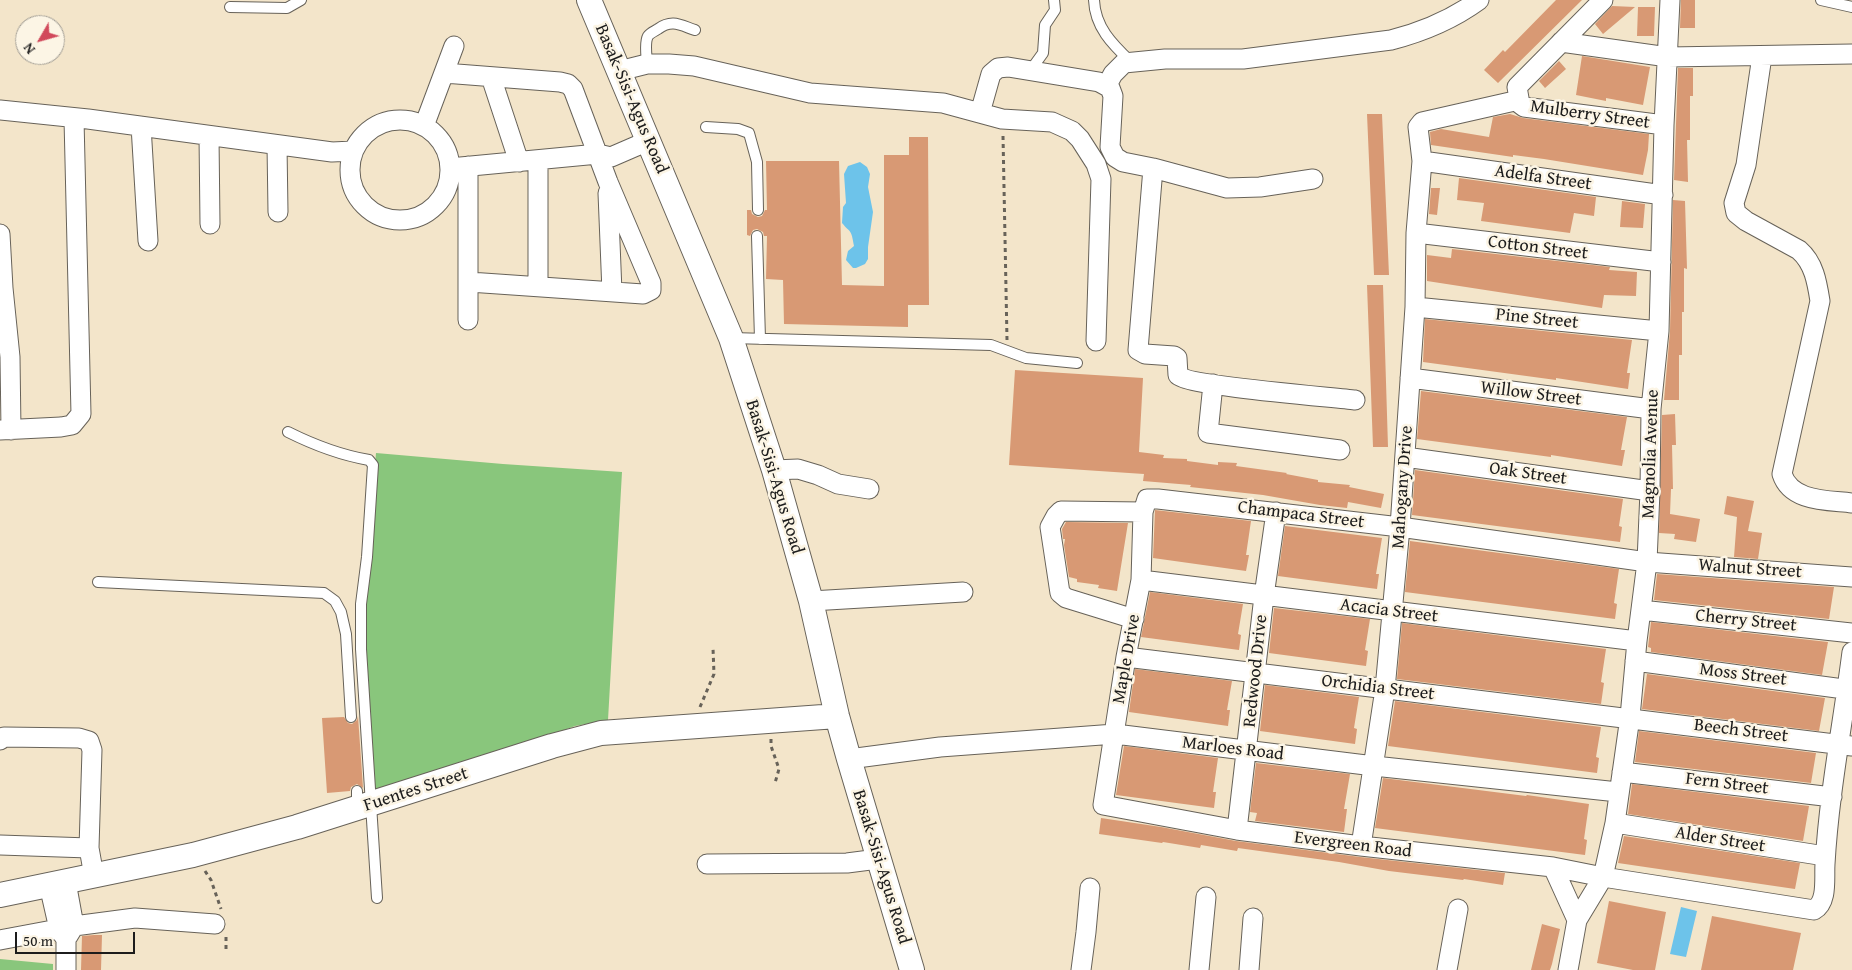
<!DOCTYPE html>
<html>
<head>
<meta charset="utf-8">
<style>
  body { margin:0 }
  #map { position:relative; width:1852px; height:970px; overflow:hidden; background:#f3e5ca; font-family:"Gentium Book Plus",serif }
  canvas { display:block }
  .north { position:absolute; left:15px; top:15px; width:50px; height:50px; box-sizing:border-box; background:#fcf5e5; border:1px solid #a29e95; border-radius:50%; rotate:232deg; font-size:14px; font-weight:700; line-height:20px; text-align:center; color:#1c1c1c }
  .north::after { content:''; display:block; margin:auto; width:18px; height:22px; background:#d1495b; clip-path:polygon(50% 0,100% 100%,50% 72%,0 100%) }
  .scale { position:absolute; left:15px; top:932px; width:120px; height:22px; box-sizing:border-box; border:2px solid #1c1c1c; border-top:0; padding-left:6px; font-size:15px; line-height:18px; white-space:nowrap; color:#1c1c1c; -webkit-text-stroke:4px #fcf5e5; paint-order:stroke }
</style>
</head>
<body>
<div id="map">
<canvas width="1852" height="970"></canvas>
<div class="north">N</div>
<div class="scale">50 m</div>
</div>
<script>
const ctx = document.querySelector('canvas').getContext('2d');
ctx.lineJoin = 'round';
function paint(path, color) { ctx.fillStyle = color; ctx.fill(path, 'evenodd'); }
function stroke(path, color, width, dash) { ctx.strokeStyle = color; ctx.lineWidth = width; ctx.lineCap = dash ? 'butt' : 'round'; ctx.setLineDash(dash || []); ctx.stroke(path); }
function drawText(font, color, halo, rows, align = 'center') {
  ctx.font = font + ' "Gentium Book Plus",serif'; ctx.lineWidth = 5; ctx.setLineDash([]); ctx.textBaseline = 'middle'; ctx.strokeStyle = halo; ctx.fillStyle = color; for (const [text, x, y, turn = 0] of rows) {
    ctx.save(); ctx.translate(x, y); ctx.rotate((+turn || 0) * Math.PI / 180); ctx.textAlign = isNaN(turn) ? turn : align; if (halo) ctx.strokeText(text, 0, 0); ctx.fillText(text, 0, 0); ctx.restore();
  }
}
paint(new Path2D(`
  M 376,453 L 503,464 L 622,472 L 608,720 L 575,726 L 514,749 L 372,799 L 364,595 Z
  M 0,959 L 53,964 L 53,970 L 0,970 Z`), '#89c67c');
paint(new Path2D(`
  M 860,162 L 867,167 L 870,174 L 868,187 L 873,212 L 868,247 L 868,259 L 865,264 L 856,268 L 853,268 L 846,260 L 848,251 L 854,246 C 851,228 851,234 842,223 L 843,207 L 846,203 L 844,174 L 848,166 Z
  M 1681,907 L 1697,911 L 1686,957 L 1670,954 Z`), '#6dc3ea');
paint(new Path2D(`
  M 1556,0 L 1582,0 L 1498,83 L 1484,70 L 1503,50 L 1505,52 Z
  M 1681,0 L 1695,0 L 1695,28 L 1680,28 Z
  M 1612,6 L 1635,7 L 1603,34 L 1595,24 Z
  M 1638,7 L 1655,7 L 1654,36 L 1637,36 Z
  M 1582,56 L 1650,67 L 1643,105 L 1606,98 L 1606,101 L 1576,95 Z
  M 1559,61 L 1566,69 L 1545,88 L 1539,81 Z
  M 1678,68 L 1693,68 L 1693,96 L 1690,96 L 1690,140 L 1687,140 L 1688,182 L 1674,180 Z
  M 1367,114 L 1382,114 L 1389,275 L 1374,275 Z
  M 1510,114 L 1523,118 L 1649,134 L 1648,150 L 1643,175 L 1544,159 L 1513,155 L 1513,157 L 1431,145 L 1430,132 L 1441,129 L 1489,137 L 1493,117 Z
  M 909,137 L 928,137 L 929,305 L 908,305 L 908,327 L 784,324 L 783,280 L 766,279 L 767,236 L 764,236 L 763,232 L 757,229 L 753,230 L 750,236 L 747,235 L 747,210 L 751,210 L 752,214 L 758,217 L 762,216 L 765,210 L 767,210 L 766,161 L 839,161 L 842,285 L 884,286 L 884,155 L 909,155 Z
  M 1459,178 L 1596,197 L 1594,216 L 1574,213 L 1570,233 L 1481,221 L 1484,203 L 1457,200 Z
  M 1431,188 L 1440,188 L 1437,215 L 1429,214 Z
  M 1673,200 L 1685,201 L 1687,269 L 1684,268 L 1684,312 L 1682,312 L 1682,355 L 1679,355 L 1679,400 L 1664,400 L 1670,331 Z
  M 1622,201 L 1645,204 L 1643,228 L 1620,227 Z
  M 1452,249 L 1610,267 L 1609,270 L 1637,272 L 1636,296 L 1604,295 L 1602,308 L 1427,281 L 1427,255 L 1451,258 Z
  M 1367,285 L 1383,285 L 1388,447 L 1373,447 Z
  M 1425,319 L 1632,340 L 1627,373 L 1630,373 L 1628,389 L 1556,378 L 1556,380 L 1423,362 Z
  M 1015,370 L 1143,378 L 1139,452 L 1164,455 L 1163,458 L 1187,459 L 1187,461 L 1218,465 L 1218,462 L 1237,463 L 1236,466 L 1287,473 L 1286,474 L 1318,480 L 1318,482 L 1350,485 L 1349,487 L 1384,494 L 1381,508 L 1348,502 L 1347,508 L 1320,505 L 1263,495 L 1190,487 L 1191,485 L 1143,481 L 1144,474 L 1009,465 Z
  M 1421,391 L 1627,417 L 1621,450 L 1625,450 L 1622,466 L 1551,455 L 1551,457 L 1417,439 Z
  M 1675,414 L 1676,445 L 1672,445 L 1673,489 L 1671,489 L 1670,514 L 1700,519 L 1696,542 L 1674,539 L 1675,534 L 1659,533 L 1662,415 Z
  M 1415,470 L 1623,499 L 1619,526 L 1622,527 L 1620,542 L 1412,515 Z
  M 1727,496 L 1754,501 L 1748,531 L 1762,533 L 1758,559 L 1734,557 L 1737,517 L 1724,514 Z
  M 1155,510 L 1251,521 L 1246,555 L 1249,555 L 1246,571 L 1153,558 Z
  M 1066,522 L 1128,523 L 1117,591 L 1098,588 L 1099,585 L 1077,582 L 1077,579 L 1069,577 L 1064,545 L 1065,539 L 1063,539 L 1062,529 Z
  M 1285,526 L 1382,538 L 1376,574 L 1379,574 L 1377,589 L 1278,576 Z
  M 1410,541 L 1619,569 L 1614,603 L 1617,604 L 1615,619 L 1405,592 Z
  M 1657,574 L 1834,587 L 1829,619 L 1654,600 Z
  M 1150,592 L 1243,604 L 1238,634 L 1241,635 L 1239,650 L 1141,637 Z
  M 1274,608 L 1370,619 L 1365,650 L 1368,651 L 1366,666 L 1269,653 Z
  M 1651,622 L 1828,642 L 1822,675 L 1651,652 L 1651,648 L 1648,647 Z
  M 1402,623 L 1606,649 L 1601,682 L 1604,683 L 1601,704 L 1397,679 Z
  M 1135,669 L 1232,681 L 1227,710 L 1230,710 L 1228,726 L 1129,712 Z
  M 1647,674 L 1825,698 L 1819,731 L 1642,709 Z
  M 1265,685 L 1359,697 L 1354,728 L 1357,729 L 1355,744 L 1260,731 Z
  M 1395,701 L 1601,727 L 1596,757 L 1599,758 L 1597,773 L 1388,746 Z
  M 358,716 L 363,788 L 357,784 L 351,787 L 350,791 L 327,793 L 322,718 L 344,717 L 348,723 L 352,724 L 357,720 Z
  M 1639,731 L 1816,753 L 1811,783 L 1635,762 Z
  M 1124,746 L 1218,758 L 1213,792 L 1216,792 L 1214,808 L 1116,795 Z
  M 1256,763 L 1350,774 L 1344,809 L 1347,809 L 1344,832 L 1255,821 L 1257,813 L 1250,812 Z
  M 1383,778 L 1526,796 L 1527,795 L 1589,804 L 1584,839 L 1587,840 L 1585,855 L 1375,828 Z
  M 1632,784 L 1809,806 L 1803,841 L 1628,814 Z
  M 1101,818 L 1161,827 L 1236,841 L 1360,857 L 1505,873 L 1503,885 L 1464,879 L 1463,880 L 1389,871 L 1339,862 L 1238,848 L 1237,851 L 1201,845 L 1200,848 L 1163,842 L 1162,843 L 1099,834 Z
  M 1624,836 L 1800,863 L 1795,889 L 1618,863 Z
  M 1609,901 L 1666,912 L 1655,970 L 1633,970 L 1597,963 Z
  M 1712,916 L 1801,933 L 1793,970 L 1701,970 Z
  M 1542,924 L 1560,929 L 1552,964 L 1550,970 L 1531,970 Z
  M 94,935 L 102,935 L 101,970 L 81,970 L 82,936 Z`), '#d89974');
const service = new Path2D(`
  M 1094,0 C 1095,27 1112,44 1131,62
  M 1821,0 L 1852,7
  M 230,7 L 287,8 L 301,0
  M 647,64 C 647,57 644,43 648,36 C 650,33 655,31 658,29 C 672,19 680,25 695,30
  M 1030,71 L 1043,53 L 1045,25 L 1055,10 L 1054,0
  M 706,127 L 738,129 L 749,133 L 757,162 L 758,210
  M 757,236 L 760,339
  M 731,338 L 991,345 L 1026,358 L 1077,363
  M 288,432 C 314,445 340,455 369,460 L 373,465 L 367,557 L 361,604 L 361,649 L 377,898
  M 98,582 L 324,593 L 335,601 L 341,612 L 346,634 L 351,717
  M 357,791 L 357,808`);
const minor = new Path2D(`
  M 1603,0 L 1517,87 L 1520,104 L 1524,107 L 1664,125
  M 1561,42 L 1668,57 L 1852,54
  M 1762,56 L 1746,165 L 1734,203 L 1736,213 L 1746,221 L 1799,250 C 1814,263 1817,282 1820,301 L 1782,474 C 1791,502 1827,500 1852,503
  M 619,71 L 647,64 L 669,64 L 694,66 L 810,93 L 943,103 L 1002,119 L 1052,122 L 1072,131 L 1080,139 L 1096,164 L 1101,179 L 1096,341
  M 444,73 L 560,82 L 568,84 L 573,89 L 608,182 L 651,283 L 651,290 L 643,294 L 469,282
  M 491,77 L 519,162
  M 1107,85 L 1113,74 L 1124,63 L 1165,59 L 1243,59 L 1391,40 C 1422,32 1453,19 1479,0
  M 0,110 L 88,119 L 332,152 L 353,151
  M 980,113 L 991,74 L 998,68 L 1008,67 L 1099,82 L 1110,88 L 1113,96 L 1110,147 L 1115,157 L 1123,162 L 1153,168 L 1227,188 L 1260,187 L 1313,179
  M350 170a50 50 0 1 1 100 0a50 50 0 1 1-100 0Z
  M 141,126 L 148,241
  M 424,126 L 454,46
  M 209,136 L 210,224
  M 277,145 L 278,212
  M 1422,161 L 1663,195
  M 468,166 L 468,320
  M 450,168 L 598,154 L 611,157 L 648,141
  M 1153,168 L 1138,350 L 1145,354 L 1174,356 L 1177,358 L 1178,375 C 1188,386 1331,397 1355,400
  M 608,193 L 612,292
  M 1416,233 L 1661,262
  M 0,234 L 3,288 L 10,357 L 11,430
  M 538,286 L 538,161
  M 1415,307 L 1659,331
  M 1410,378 L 1651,409
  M 1213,384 L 1208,433 L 1340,450
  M 0,430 L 61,427 L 72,425 L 81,414 L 74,119
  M 1405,457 L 1650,491
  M 774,470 L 798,469 L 818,475 L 838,484 L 869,489
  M 1852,577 L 1647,562 L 1400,527 L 1158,499 L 1147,499 L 1143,512 L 1141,580 L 1126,657 L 1103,805 L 1237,830 L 1361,846 L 1553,867 L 1603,877 L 1814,910 C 1828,902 1824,878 1825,864 C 1829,793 1843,723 1852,652
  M 1141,580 L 1637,641
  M 811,601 L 963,592
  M 1641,610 L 1852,633
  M 1134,619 L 1066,598 L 1060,593 L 1050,527 L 1056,516 L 1061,511 L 1143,512
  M 1126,657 L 1852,746
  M 1635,661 L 1852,690
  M 0,740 L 4,737 L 79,738 L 89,741 L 92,750 L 89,848 L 94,876
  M 849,759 L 940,747 L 1115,734 L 1374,766 L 1618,792
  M 1622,772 L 1832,797
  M 1615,823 L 1825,856
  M 1237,830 L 1264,596 L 1276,512
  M 0,845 L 89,848
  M 1361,846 L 1385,689 L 1400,527 L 1415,307 L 1416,233 L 1422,161 L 1418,127 L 1422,122 L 1519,100
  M 707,864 L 847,863 L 878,859
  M 1553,867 L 1577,920
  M 66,882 L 74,926 L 68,936
  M 49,885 L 59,929 L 66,939 L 66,970
  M 0,940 L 74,926 L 135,918 L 215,924
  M 1081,970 L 1086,932 L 1090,888
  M 1199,970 L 1206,897
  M 1249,970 L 1253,918
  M 1447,970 L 1458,909
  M 1568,970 L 1577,920 L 1603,877 L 1615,823 L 1630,717 L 1637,641 L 1647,562 L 1650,491 L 1651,409 L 1659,331 L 1664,125 L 1670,0`);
const tertiary = new Path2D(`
  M 589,0 L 731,338 L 774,470 L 811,601 L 837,716 L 849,759 L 912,970
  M 0,895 L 193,855 L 297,827 L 552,746 L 601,733 L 837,716`);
stroke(service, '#676259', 12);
stroke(minor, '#676259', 21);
stroke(tertiary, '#676259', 26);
stroke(new Path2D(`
  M 1003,136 L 1007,340
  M 700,707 L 714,674 L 713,648
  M 771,739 L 771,746 L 779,769 L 775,783
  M 205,871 L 211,880 L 221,909
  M 226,937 L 226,952`), '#676259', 3, [4, 4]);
stroke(service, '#fff', 10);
stroke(minor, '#fff', 19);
stroke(tertiary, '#fff', 24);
drawText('18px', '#1c1c1c', '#fcf5e5', [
  ["Basak-Sisi-Agus Road",631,99,67],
  ["Mulberry Street",1590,115,8],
  ["Adelfa Street",1543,178,8],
  ["Cotton Street",1538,248,7],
  ["Pine Street",1537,319,6],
  ["Willow Street",1531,394,7],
  ["Magnolia Avenue",1651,454,-88],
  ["Oak Street",1528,474,8],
  ["Basak-Sisi-Agus Road",774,477,73],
  ["Mahogany Drive",1403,487,-86],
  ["Champaca Street",1301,515,7],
  ["Walnut Street",1750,569,4],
  ["Acacia Street",1389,611,7],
  ["Cherry Street",1746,621,6],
  ["Maple Drive",1127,659,-80],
  ["Redwood Drive",1256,671,-84],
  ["Moss Street",1743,675,7],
  ["Orchidia Street",1378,688,7],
  ["Beech Street",1741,731,7],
  ["Marloes Road",1233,749,7],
  ["Fern Street",1727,784,7],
  ["Fuentes Street",416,790,-18],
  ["Alder Street",1720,840,9],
  ["Evergreen Road",1353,845,7],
  ["Basak-Sisi-Agus Road",881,867,73]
]);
</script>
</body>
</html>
